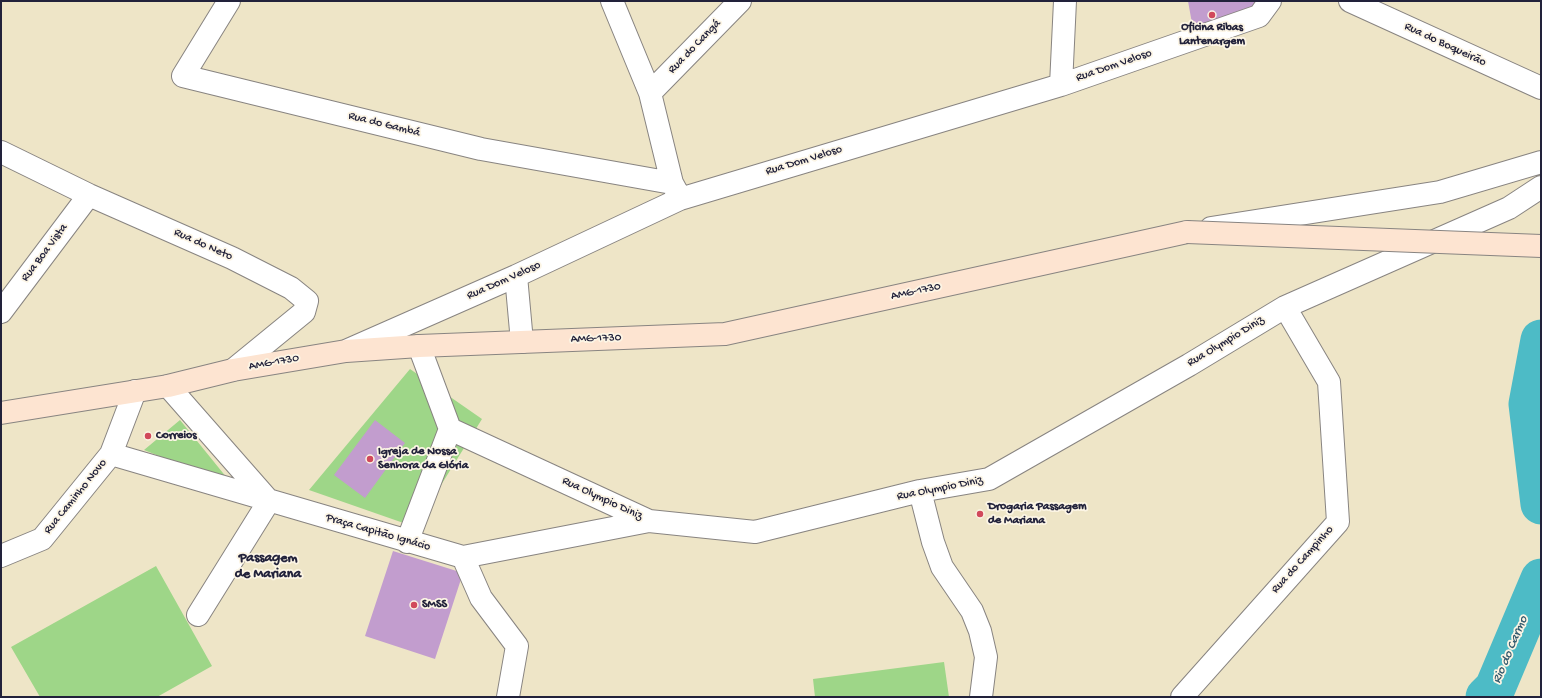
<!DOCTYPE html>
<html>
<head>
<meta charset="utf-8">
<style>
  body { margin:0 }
  #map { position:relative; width:1542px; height:698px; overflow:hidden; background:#eee5c7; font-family:"Gochi Hand",sans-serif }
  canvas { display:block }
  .frame { position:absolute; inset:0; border:2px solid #22223b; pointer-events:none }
</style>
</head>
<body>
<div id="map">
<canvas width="1542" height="698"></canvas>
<div class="frame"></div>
</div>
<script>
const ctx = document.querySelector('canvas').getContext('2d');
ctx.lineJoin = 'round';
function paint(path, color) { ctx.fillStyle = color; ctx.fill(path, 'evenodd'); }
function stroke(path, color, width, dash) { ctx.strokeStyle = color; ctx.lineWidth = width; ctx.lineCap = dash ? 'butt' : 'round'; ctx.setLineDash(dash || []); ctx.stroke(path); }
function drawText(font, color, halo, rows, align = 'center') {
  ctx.font = font + ' "Gochi Hand",sans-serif'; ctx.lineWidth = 3.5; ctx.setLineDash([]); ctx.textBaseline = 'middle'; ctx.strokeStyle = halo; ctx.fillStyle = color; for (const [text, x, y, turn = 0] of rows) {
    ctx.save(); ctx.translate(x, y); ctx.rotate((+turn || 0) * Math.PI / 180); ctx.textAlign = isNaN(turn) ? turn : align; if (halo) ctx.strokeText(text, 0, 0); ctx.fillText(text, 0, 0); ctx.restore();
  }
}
paint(new Path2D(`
  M 410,369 L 482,419 L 415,527 L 309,490 Z
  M 180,420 L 227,478 L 224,482 L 144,450 Z
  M 156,566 L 212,666 L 157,697 L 40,697 L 11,647 Z
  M 944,662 L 949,697 L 815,697 L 813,679 Z`), '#9ed688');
stroke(new Path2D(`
  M 1541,340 L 1529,404 L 1541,504
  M 1486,697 L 1495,688 L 1541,579`), '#4dbbc6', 41);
paint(new Path2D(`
  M 1188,1 L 1256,1 L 1255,7 L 1193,29 Z
  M 375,420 L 405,443 L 365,498 L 334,475 Z
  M 393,551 L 463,573 L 435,659 L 365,636 Z`), '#c29dce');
const street = new Path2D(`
  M 229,1 L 183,76 L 481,149 L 672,183
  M 612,1 L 650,93 L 672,183 L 678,194
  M 1350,1 L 1541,88
  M 1061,85 L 1065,1
  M 650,93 L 740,1
  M 1,152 L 89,195 L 232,258 L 291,288 L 307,301 L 304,312 L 233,370
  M 1211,228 L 1440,192 L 1541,162
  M 516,276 L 522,342
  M 1,312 L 89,195
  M 419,346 L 450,429 L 649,521 L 755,532 L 920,491 L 989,479 L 1189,365 L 1285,307 L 1509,208 L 1541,187
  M 348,350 L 516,276 L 680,199 L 1061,85 L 1259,16 L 1270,1
  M 168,386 L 269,501 L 198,615
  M 111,454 L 463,557 L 649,521
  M 920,491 L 933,542 L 942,567 L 972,611 L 980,631 L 986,657 L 981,697
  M 407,542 L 450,429
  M 1,556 L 42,539 L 111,454 L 135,391
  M 463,557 L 481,598 L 517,646 L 508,697
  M 1182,697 L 1338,522 L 1329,382 L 1285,307`);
const secondary = new Path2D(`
  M 1,413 L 168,386 L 233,370 L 346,351 L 419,346 L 725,334 L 1187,232`);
stroke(street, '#888481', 24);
stroke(secondary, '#888481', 24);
stroke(street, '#fff', 22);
stroke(secondary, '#fde4d1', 22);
const secondaryBridge = new Path2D(`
  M 1187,232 L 1541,246`);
stroke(secondaryBridge, '#888481', 24, []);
stroke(secondaryBridge, '#fde4d1', 22);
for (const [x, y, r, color] of [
  [1212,15,4,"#d1495b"],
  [148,436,4,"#d1495b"],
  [370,459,4,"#d1495b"],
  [980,514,4,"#d1495b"],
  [414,605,4,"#d1495b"]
]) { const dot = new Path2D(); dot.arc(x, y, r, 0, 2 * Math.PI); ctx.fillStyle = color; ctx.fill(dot); stroke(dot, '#fcf5e5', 1.5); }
drawText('bold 12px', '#22223b', '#fcf5e5', [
  ["Oficina Ribas",1212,28,"center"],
  ["Lantenargem",1212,42,"center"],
  ["Correios",156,436],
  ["Igreja de Nossa",378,452],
  ["Senhora da Glória",378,466],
  ["Drogaria Passagem",988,507],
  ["de Mariana",988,521],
  ["SMSS",422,605]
], 'left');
drawText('12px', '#22223b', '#fcf5e5', [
  ["Rua do Boqueirão",1445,45,25],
  ["Rua do Cangá",695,47,-46],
  ["Rua Dom Veloso",1114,66,-19],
  ["Rua do Gambá",384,125,14],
  ["Rua Dom Veloso",804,161,-17],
  ["Rua do Neto",203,245,24],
  ["Rua Boa Vista",45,253,-53],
  ["Rua Dom Veloso",504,281,-24],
  ["AMG-1730",916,292,-12],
  ["AMG-1730",596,339,-2],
  ["Rua Olympio Diniz",1226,342,-31],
  ["AMG-1730",274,363,-10],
  ["Rua Olympio Diniz",940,489,-11],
  ["Rua Caminho Novo",76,497,-51],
  ["Rua Olympio Diniz",602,499,25],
  ["Praça Capitão Ignácio",378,533,16],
  ["Rua do Campinho",1303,560,-48]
]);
drawText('italic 13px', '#31586c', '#fcf5e5', [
  ["Rio do Carmo",1511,650,-67]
]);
drawText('bold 14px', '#22223b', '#fcf5e5', [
  ["Passagem",268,559],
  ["de Mariana",268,575]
]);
</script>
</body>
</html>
